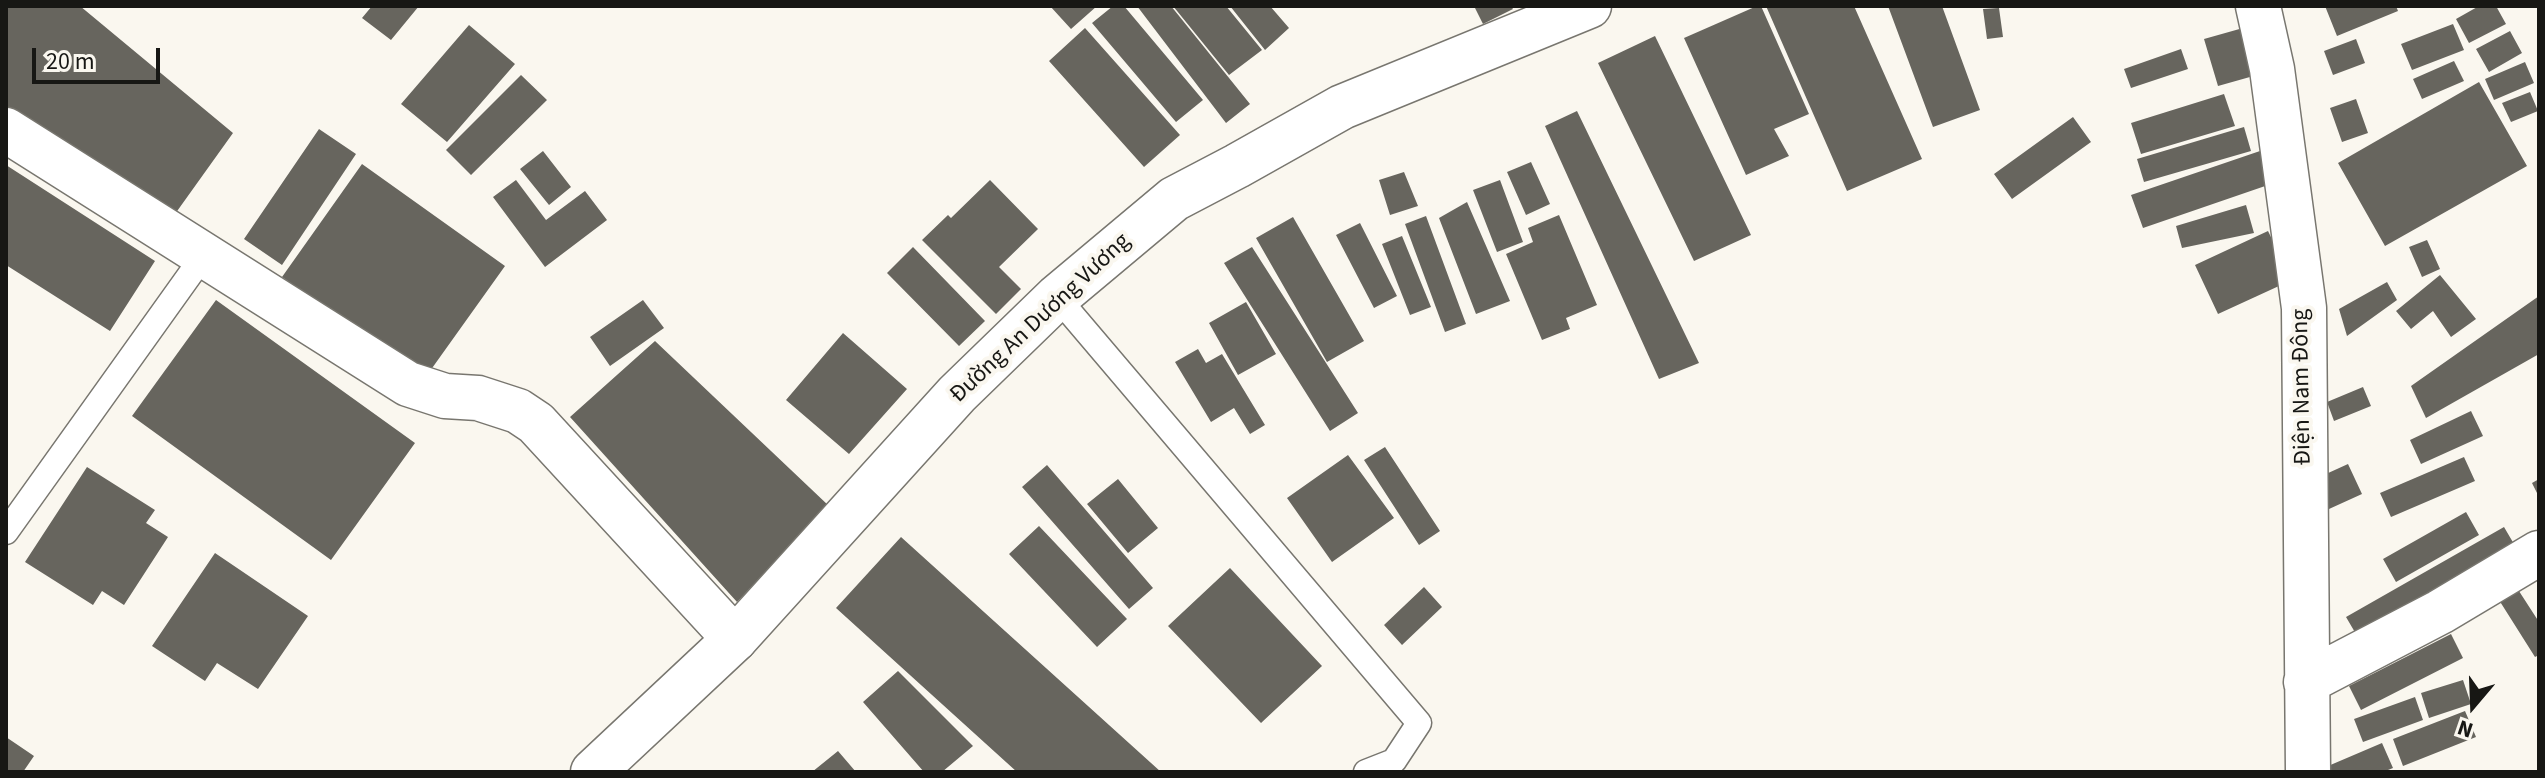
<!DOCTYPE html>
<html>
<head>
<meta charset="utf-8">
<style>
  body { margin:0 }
  #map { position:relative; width:2545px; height:778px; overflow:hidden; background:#faf7ef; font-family:"Source Sans 3",sans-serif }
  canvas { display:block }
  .frame { position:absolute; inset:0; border:8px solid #171714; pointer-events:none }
  .north { position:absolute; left:2433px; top:666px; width:80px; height:80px; -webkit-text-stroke:6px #faf7ef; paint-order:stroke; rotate:199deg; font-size:22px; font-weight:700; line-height:32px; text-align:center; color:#171714 }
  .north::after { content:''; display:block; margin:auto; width:28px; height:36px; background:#171714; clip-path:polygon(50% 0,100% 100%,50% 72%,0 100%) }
  .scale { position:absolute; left:32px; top:48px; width:128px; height:36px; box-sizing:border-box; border:4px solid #171714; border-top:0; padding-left:10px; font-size:24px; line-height:28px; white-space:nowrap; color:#171714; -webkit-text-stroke:6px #faf7ef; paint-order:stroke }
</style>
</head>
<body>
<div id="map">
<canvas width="2545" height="778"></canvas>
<div class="frame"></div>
<div class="north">N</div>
<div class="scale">20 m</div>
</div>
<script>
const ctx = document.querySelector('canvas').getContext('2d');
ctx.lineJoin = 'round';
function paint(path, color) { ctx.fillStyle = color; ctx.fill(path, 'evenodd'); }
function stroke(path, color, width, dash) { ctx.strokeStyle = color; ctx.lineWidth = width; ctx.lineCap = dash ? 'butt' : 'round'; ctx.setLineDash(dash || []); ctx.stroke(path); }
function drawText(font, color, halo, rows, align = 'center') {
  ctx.font = font + ' "Source Sans 3",sans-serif'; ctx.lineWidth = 8; ctx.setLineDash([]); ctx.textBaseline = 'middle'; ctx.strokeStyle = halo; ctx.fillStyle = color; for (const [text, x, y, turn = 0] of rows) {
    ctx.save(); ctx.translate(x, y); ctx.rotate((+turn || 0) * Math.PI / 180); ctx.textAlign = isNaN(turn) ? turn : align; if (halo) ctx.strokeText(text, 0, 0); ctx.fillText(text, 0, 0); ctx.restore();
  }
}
paint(new Path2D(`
  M 6,6 L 80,6 L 233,133 L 165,228 L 6,116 Z
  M 372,6 L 419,6 L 391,40 L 362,18 Z
  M 1050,6 L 1097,6 L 1071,29 Z
  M 1113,6 L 1124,6 L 1203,100 L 1176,122 L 1092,23 Z
  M 1137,6 L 1171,6 L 1250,104 L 1226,123 Z
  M 1173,6 L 1226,6 L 1262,50 L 1229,75 Z
  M 1230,6 L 1270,6 L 1289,28 L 1265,50 Z
  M 1474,6 L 1511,6 L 1513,9 L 1483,24 Z
  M 1757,6 L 1761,6 L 1809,114 L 1774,129 L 1789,156 L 1746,175 L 1684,38 Z
  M 1766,6 L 1854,6 L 1922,159 L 1847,191 Z
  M 1888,6 L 1942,6 L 1980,110 L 1933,127 Z
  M 2325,6 L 2396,6 L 2398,11 L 2337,36 Z
  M 2479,6 L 2496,6 L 2506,24 L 2469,43 L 2456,19 Z
  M 1999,8 L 2003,37 L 1987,39 L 1983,9 Z
  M 2453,24 L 2464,50 L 2412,70 L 2401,44 Z
  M 469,25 L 515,64 L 447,142 L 401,104 Z
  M 1085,28 L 1180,135 L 1144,167 L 1049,61 Z
  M 2243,28 L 2257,75 L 2218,86 L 2204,39 Z
  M 2510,31 L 2522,53 L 2489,72 L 2476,49 Z
  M 1655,36 L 1751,235 L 1694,261 L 1598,63 Z
  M 2356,39 L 2365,63 L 2333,75 L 2324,51 Z
  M 2181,49 L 2188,69 L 2131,88 L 2124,69 Z
  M 2454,61 L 2464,81 L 2422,99 L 2413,79 Z
  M 2525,62 L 2534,83 L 2494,100 L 2485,79 Z
  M 521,75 L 547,100 L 471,175 L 446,150 Z
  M 2479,82 L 2527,166 L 2385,246 L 2338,163 Z
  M 2530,92 L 2538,111 L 2511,122 L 2502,103 Z
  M 2224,94 L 2235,126 L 2141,154 L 2131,123 Z
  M 2356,99 L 2368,133 L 2342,142 L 2330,108 Z
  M 1577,111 L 1699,363 L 1659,379 L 1545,126 Z
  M 2073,117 L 2091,142 L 2012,199 L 1994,174 Z
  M 2244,127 L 2251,151 L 2144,182 L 2137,159 Z
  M 319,129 L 356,154 L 282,265 L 244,239 Z
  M 543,151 L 571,187 L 549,205 L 520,169 Z
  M 2260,151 L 2271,184 L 2143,228 L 2131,195 Z
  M 1531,162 L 1550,204 L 1526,215 L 1507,172 Z
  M 362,164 L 505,266 L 425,378 L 282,277 Z
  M 6,165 L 155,261 L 110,331 L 6,265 Z
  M 1404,172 L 1418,206 L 1390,215 L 1379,180 Z
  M 516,180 L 546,220 L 585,191 L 607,220 L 545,267 L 493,197 Z
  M 990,180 L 1038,229 L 999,267 L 1021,289 L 996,314 L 922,240 L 948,215 L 951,218 Z
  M 1500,180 L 1523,242 L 1497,252 L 1473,190 Z
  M 1467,202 L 1510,301 L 1476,314 L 1439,218 Z
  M 2246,205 L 2254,233 L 2182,248 L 2176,226 Z
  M 1559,215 L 1597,305 L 1566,318 L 1570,329 L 1542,340 L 1506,254 L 1533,242 L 1528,228 Z
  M 1426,216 L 1466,324 L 1445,332 L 1405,224 Z
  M 1293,217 L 1364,341 L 1327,362 L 1256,238 Z
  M 1360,223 L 1397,296 L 1374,308 L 1336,235 Z
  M 2268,231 L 2292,280 L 2218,314 L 2195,265 Z
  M 1402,236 L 1431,307 L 1410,315 L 1382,244 Z
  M 2427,240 L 2440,269 L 2422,277 L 2409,247 Z
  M 913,247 L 985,321 L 959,346 L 887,273 Z
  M 1252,247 L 1358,413 L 1330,431 L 1224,263 Z
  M 2440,275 L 2476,319 L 2451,337 L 2433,311 L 2411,329 L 2396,311 Z
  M 2387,282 L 2397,300 L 2347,336 L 2339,309 Z
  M 2539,296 L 2539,354 L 2426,418 L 2411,386 Z
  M 216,300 L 415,443 L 331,560 L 132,416 Z
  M 643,300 L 664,328 L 610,366 L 590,337 Z
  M 1246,302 L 1276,354 L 1238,375 L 1209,323 Z
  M 843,333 L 907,389 L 849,454 L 786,400 Z
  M 655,341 L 829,506 L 737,602 L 570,417 Z
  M 1198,349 L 1206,363 L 1222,354 L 1265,425 L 1250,434 L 1234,408 L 1211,422 L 1175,362 Z
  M 2363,387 L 2371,406 L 2334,421 L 2327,402 Z
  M 2471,411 L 2483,436 L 2421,464 L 2410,440 Z
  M 1385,447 L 1440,531 L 1419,545 L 1364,460 Z
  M 1348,455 L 1394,518 L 1332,562 L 1287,498 Z
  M 2464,457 L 2475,481 L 2391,517 L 2380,493 Z
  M 2348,464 L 2362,494 L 2329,509 L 2315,479 Z
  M 1047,465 L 1153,588 L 1129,609 L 1022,487 Z
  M 87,467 L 155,510 L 146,523 L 168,537 L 124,605 L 102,591 L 93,605 L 25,562 Z
  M 1118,479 L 1158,528 L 1128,553 L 1087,504 Z
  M 2539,479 L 2539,497 L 2532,483 Z
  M 2466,512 L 2479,535 L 2396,582 L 2383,559 Z
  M 1039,526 L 1127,619 L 1097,647 L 1009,554 Z
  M 2504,527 L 2521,556 L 2363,646 L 2346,617 Z
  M 901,537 L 1161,772 L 1017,772 L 836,608 Z
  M 215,553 L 308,616 L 258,689 L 217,663 L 205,681 L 152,646 Z
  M 1230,568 L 1322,666 L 1261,723 L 1168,626 Z
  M 1424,587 L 1442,607 L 1402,645 L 1384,625 Z
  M 2517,588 L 2539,622 L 2539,655 L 2535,657 L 2499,600 Z
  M 2451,634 L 2463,658 L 2361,710 L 2349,686 Z
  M 898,671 L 973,746 L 942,772 L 924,772 L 863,702 Z
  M 2463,680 L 2471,704 L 2429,718 L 2421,693 Z
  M 2415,697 L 2423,720 L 2363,742 L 2354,719 Z
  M 2465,711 L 2476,737 L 2403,766 L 2393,739 Z
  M 6,737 L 34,756 L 23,772 L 6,772 Z
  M 2382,743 L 2393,768 L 2383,772 L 2314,772 Z
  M 838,751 L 856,772 L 812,772 Z`), '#67655e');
const lane = new Path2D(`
  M 1057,297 L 1419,723 L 1394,761 L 1366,772
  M 6,532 L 204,255`);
const street = new Path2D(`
  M 2258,6 L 2272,69 L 2304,308 L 2308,772
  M 6,130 L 408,384 L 445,396 L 478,398 L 518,411 L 536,423 L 735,639
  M 2306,682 L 2440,612 L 2539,553`);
const secondary = new Path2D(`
  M 593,772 L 735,639 L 957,394 L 1057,297 L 1174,199 L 1237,166 L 1342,107 L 1589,6`);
stroke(lane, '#78766f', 27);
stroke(street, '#78766f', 47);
stroke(secondary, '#78766f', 47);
stroke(lane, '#fff', 24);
stroke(street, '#fff', 44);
stroke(secondary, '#fff', 44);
drawText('24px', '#171714', '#faf7ef', [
  ["Đường An Dương Vương",1041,319,-43],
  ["Điện Nam Đông",2303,387,-91]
]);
</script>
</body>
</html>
